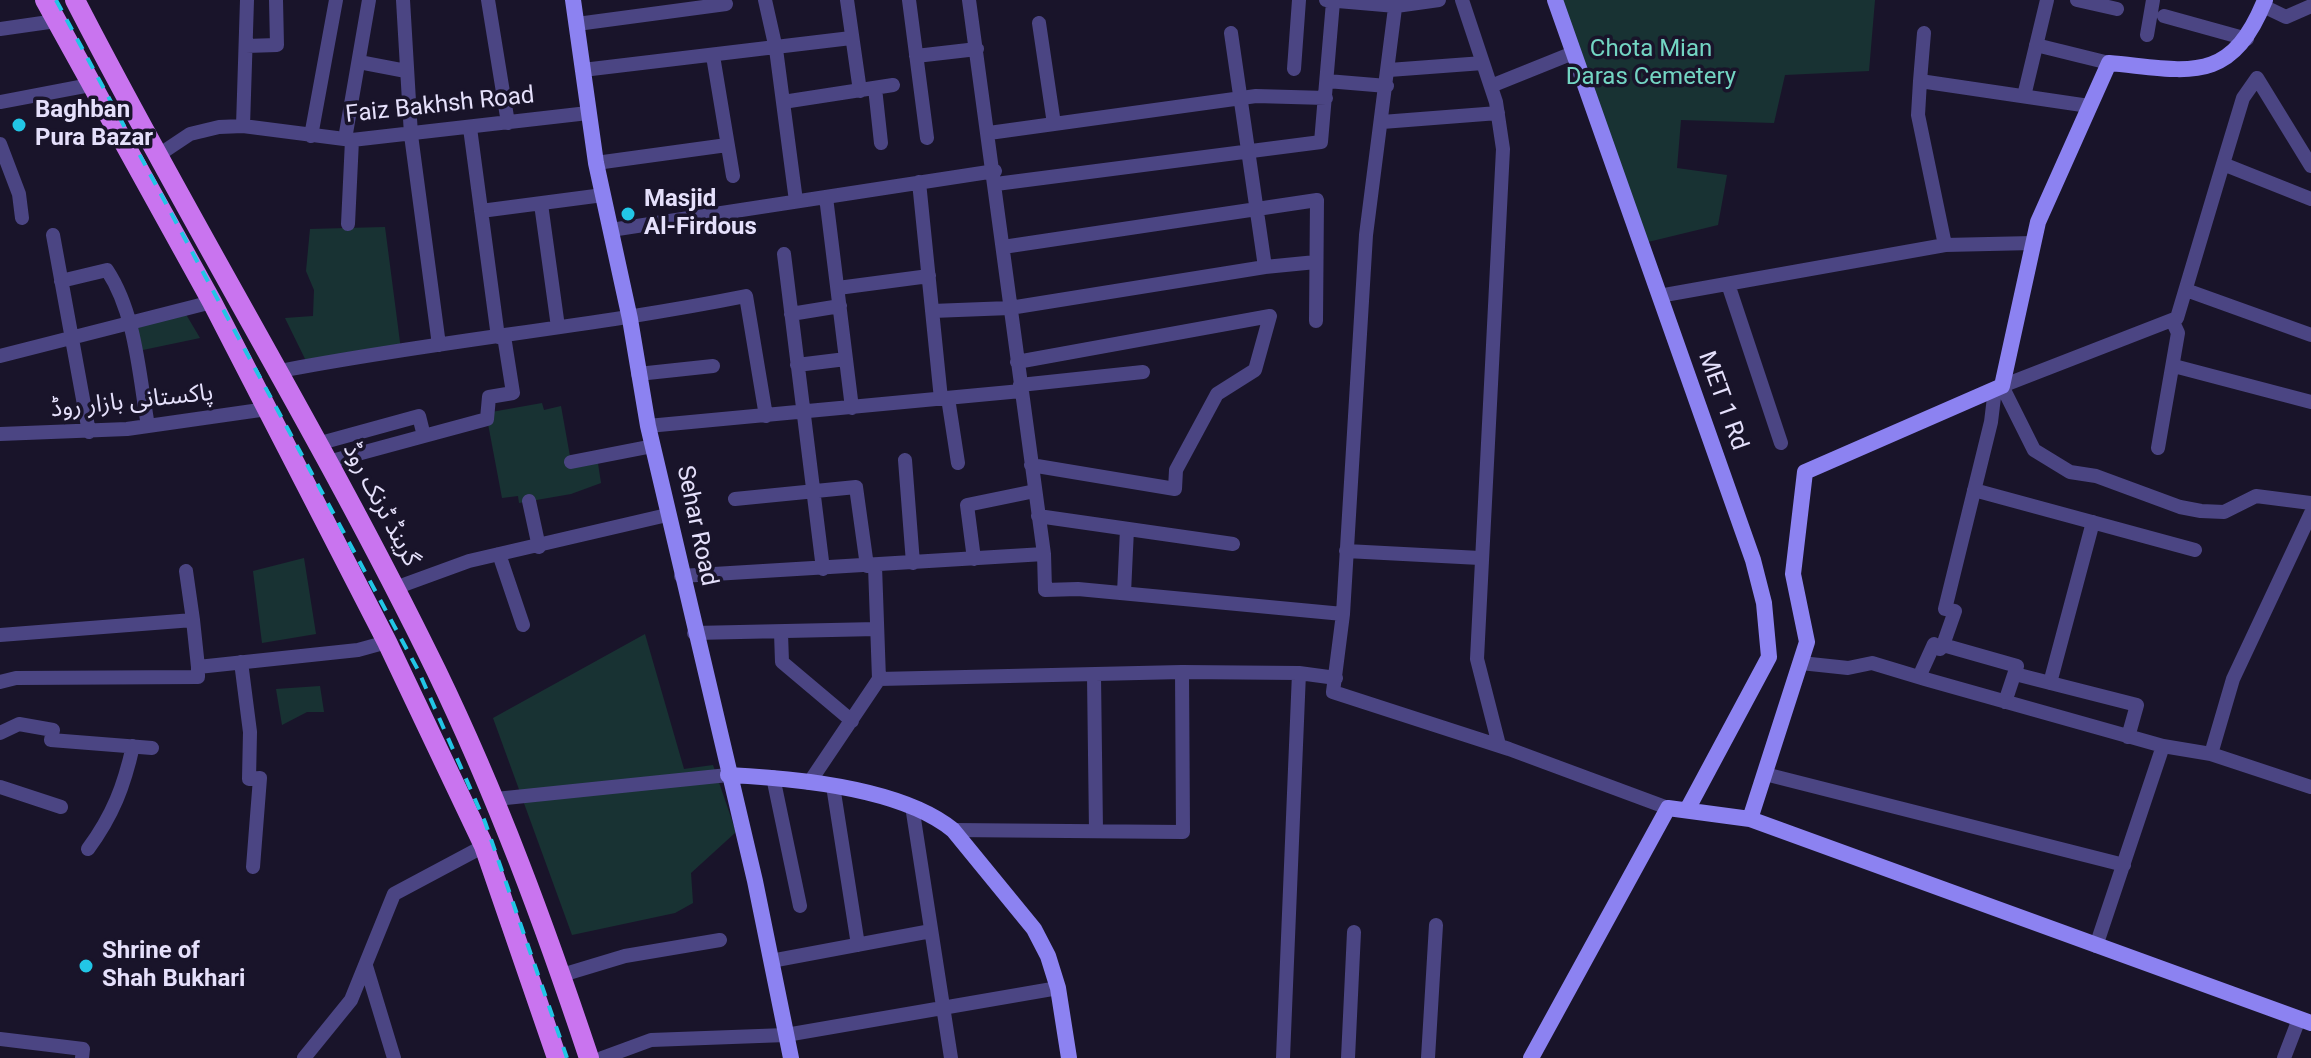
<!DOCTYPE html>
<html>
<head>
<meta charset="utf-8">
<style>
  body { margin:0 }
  canvas { display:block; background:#19142a }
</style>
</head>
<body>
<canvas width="2311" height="1058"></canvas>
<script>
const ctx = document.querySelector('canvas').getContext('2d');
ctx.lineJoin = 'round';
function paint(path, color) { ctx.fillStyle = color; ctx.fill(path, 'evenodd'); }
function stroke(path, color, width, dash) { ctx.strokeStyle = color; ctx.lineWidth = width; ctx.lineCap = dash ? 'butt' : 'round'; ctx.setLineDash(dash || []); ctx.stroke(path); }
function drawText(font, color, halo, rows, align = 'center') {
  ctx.font = font + ' Roboto,"Noto Sans Arabic",sans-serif'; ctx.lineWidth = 7; ctx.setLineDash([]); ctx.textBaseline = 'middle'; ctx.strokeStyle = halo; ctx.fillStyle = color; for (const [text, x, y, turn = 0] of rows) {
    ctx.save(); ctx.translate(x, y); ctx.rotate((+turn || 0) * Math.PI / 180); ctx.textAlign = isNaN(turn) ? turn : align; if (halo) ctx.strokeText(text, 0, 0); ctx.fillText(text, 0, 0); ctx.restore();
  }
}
paint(new Path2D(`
  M 1560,0 L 1875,0 L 1869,71 L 1785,75 L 1774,123 L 1681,120 L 1677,168 L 1727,175 L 1718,225 L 1648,242 Z
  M 385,227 L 401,350 L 308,365 L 285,318 L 313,316 L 314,290 L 306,271 L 310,229 Z
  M 184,311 L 200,338 L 138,351 L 131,324 Z
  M 542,403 L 544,410 L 561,406 L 571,462 L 597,457 L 601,483 L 571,494 L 519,503 L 518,496 L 502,498 L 486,413 Z
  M 304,558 L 316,634 L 262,643 L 253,571 Z
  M 645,634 L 684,769 L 713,765 L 736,832 L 691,873 L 693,903 L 675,913 L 572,935 L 493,718 Z
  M 320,686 L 324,712 L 307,712 L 282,725 L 276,689 Z`), '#183233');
stroke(new Path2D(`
  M 403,0 L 411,135 L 439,345
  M 488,0 L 508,123
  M 765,0 L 776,49 L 796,201
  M 847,0 L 860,91
  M 909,0 L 927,138
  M 969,0 L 1044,554 L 1045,590 L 1078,589 L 1343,614
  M 1326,0 L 1396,6 L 1439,0
  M 1396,0 L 1366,235 L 1343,614 L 1333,692 L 1509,749 L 1668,808
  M 1462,0 L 1496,102 L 1503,149 L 1477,659 L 1499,745
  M 2077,0 L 2117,9
  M 2263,6 L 2286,17 L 2311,6
  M 2164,16 L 2247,39
  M 1039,23 L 1054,124
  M 577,24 L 726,4
  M 0,29 L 56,21
  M 1231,33 L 1265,267 L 1316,262
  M 1924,33 L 1920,81 L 2089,106
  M 2147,35 L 2153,0
  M 2036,45 L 2109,63
  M 246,46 L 277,45 L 276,0
  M 713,56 L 733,176
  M 916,56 L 977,49
  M 359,62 L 406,71
  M 1294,69 L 1299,0
  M 583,70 L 851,38
  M 1389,70 L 1483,63
  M 1327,81 L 1387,86
  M 1920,81 L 1918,115 L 1945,245
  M 1491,86 L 1573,53
  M 875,88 L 881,143
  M 2024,96 L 2047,0
  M 0,102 L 90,85
  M 783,102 L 893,85
  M 1382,122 L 1498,113
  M 243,126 L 247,0
  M 470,128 L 498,337
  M 989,133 L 1256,96 L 1326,98
  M 311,136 L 336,0
  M 345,139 L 369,0
  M 0,144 L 19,194 L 22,218
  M 160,154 L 190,134 L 219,127 L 243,126 L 352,140 L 588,113
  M 596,163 L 727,145
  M 2223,164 L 2243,98 L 2257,78 L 2311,166
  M 919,182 L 941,399
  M 996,184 L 1321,142 L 1333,2
  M 826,197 L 852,408
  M 2311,199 L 2223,164 L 2177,318 L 2002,386 L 2034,450 L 2070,472 L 2096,476 L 2180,507 L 2201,511 L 2224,512 L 2256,496 L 2311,503
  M 541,204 L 558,327
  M 481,211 L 603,195
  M 348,224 L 352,140
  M 611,230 L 995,171
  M 53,235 L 89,432
  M 1003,247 L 1317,200 L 1316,321
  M 784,254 L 823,569
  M 61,281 L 107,270 C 136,314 139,375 148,426
  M 1728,284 L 1781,443
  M 838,288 L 929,276
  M 2186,290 L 2311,335
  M 1659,296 L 1945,245 L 2033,243
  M 932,311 L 1010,308 L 1265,267
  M 791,314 L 840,306
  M 0,356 L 212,302
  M 1017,362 L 1270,316 L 1255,370 L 1217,394 L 1176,470 L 1175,489 L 1031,465
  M 797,365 L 846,359
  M 2174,366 L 2311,402
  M 280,371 C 434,341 591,327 746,296 L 766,416
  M 638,374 L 713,366
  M 1020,385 L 1143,372
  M 948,398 L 958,463
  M 648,426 L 1021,391
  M 0,434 L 127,429 L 267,409
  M 317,444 L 419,416 L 424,436 L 487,419 L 489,397 L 513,393 L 504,336
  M 2158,448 L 2178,333 L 2172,320
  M 905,460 L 913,563
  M 328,462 L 424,436
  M 571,462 L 653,446
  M 1974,490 L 2195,550
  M 735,499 L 856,487 L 867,566
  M 529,501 L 539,547
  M 1038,516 L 1233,544
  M 1346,551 L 1480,558
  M 499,554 L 523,625
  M 974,559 L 967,505 L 1035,491
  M 186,571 L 193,620
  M 681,576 L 1044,554
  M 395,588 L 469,561 L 667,515
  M 1124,593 L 1127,529
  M 694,633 L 877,629
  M 781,633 L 782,662 L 852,721
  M 0,635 L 193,620 L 198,667
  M 1943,645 L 2017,666 L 2005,702
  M 241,662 L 250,732 L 249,779 L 260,778 L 253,867
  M 1801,663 L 1848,668 L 1872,663 L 1925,679 L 2163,746
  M 2015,674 L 2137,705 L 2128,737
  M 1094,676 L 1096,831
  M 1919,677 L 1934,644 L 1940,649 L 1943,645 L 1955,611 L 1945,609 L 1991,422 L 1995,389
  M 879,679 L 1182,672 L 1299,673 L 1336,678
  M 0,682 L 16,678 L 198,677 L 198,667 L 358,650 L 387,642
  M 2050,683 L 2093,522
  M 0,733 L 19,724 L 53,730 L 51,740 L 152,748
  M 2211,754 L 2233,679 L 2311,513
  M 1765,774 L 2124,865
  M 773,777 L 800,906
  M 809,783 L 879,679 L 875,566
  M 833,786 L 858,945
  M 0,787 L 61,807
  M 496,799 L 728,775
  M 912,806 L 951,1058
  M 953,830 L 1183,832 L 1182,672
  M 88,849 C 113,815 124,786 133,746
  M 2096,946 L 2163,746 L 2211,754 L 2311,787
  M 771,961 L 931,931
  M 366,966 L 394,1058
  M 562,975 L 625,956 L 720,940
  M 0,1039 L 83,1049 L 82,1058
  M 304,1058 L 351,1000 L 394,894 L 484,846
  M 602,1058 L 651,1040 L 786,1035 L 1058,988
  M 1283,1058 L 1299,673
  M 1348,1058 L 1354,932
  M 1428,1058 L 1436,925
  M 2284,1058 L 2299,1019`), '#4b4583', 14);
stroke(new Path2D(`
  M 573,0 L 596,163 L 630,319 L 648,426 L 755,881 L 791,1058
  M 1555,0 L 1753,560 L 1764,603 L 1769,657 L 1687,810
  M 728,775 C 792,778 902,788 953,830 L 1034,929 L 1048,956 L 1058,988 L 1069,1058
  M 1750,819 L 1807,642 L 1793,574 L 1805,472 L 2002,386 L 2038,222 L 2109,63 C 2187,70 2230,87 2265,0
  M 1531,1058 L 1668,808 L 1750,819 L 2311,1023`), '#8c82f1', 16);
stroke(new Path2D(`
  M 45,0 L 212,302 L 387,642 L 484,846 L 557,1058
  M 75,0 C 191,226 325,442 436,670 C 497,796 545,926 589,1058`), '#c974ef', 20);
stroke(new Path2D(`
  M 56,0 L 418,670 L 485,822 L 567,1058`), '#22c6e6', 4, [12, 10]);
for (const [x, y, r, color] of [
  [19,125,8,"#22c6e6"],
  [628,214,8,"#22c6e6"],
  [86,966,8,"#22c6e6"]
]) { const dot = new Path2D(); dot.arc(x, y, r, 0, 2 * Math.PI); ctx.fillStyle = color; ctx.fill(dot); stroke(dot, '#19142a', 3); }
drawText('24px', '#73d5c3', '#19142a', [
  ["Chota Mian",1651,50],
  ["Daras Cemetery",1651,78]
]);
drawText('24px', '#e5e0fb', '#19142a', [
  ["Faiz Bakhsh Road",440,106,-6],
  ["MET 1 Rd",1722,401,70],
  ["پاکستانی بازار روڈ",132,402,-6],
  ["گرینڈ ٹرنک روڈ",380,505,62],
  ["Sehar Road",696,526,78]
]);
drawText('bold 24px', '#e5e0fb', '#19142a', [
  ["Baghban",35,111],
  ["Pura Bazar",35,139],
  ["Masjid",644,200],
  ["Al-Firdous",644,228],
  ["Shrine of",102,952],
  ["Shah Bukhari",102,980]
], 'left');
</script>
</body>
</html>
